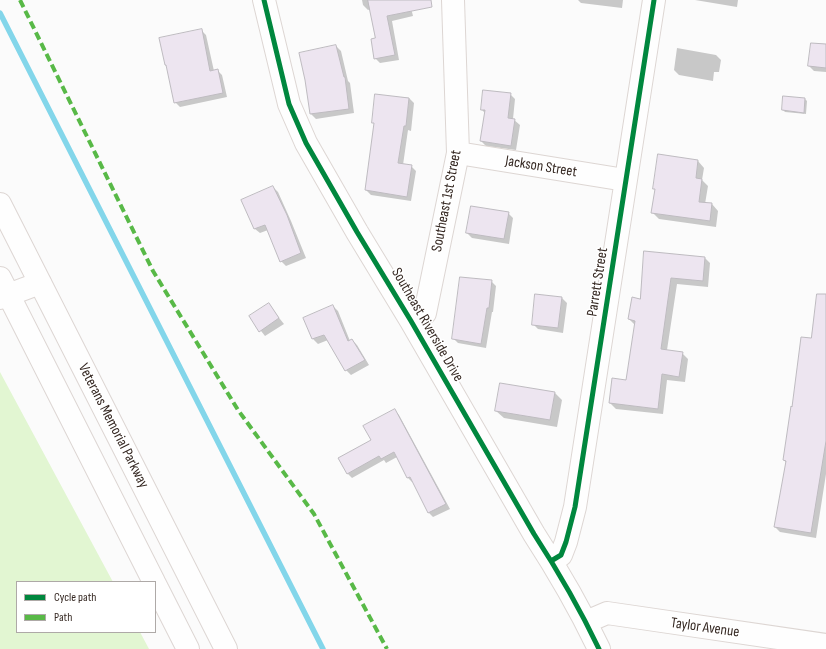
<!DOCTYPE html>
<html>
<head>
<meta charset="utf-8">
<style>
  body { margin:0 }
  #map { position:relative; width:826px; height:649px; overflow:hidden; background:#fbfbfb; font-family:"Sofia Sans Condensed",sans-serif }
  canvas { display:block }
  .legend { position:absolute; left:16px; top:581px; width:140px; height:52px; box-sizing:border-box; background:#fff; border:1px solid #aea9a7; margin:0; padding:5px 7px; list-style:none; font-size:12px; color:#352822 }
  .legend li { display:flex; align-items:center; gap:8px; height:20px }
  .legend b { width:20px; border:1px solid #aea9a7 }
</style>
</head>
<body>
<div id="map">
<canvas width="826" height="649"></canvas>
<ul class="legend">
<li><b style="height:5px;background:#00873e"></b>Cycle path</li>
<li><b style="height:5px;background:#58b947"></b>Path</li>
</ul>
</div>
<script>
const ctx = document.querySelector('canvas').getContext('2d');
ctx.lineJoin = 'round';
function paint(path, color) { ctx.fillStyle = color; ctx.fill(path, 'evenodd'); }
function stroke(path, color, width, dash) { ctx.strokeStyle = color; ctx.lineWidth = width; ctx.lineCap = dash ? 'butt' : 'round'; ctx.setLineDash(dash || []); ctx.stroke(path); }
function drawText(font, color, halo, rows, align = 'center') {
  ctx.font = font + ' "Sofia Sans Condensed",sans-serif'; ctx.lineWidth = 3; ctx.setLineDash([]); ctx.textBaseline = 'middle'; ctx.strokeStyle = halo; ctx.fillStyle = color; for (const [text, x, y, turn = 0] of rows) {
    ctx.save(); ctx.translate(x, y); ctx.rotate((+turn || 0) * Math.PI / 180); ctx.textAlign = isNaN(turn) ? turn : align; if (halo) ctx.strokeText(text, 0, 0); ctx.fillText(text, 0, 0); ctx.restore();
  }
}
paint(new Path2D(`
  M 0,372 L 113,582 L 17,582 L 17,632 L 140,632 L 149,649 L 0,649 Z`), '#e2f6d2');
paint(new Path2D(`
  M 362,0 L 409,0 L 413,16 L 392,21 L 399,60 L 380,63 L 375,58 L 376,39 L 371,9 L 368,10 L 363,5 Z
  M 578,0 L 623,0 L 622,8 L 581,3 Z
  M 695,0 L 738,0 L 737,7 Z
  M 201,30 L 206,35 L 214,71 L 217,70 L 222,75 L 227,97 L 180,107 L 175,102 L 168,67 L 165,65 Z
  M 826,45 L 826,72 L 814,71 L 809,66 Z
  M 336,46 L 341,51 L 348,81 L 350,83 L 354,113 L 316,119 L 311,114 Z
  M 677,48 L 716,55 L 721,60 L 719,72 L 714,72 L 713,81 L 679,75 L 674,70 Z
  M 510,94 L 515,99 L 513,119 L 520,125 L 516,150 L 486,146 L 481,141 L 485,113 L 482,110 Z
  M 376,95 L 409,98 L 414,103 L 411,131 L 408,130 L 403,165 L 411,166 L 416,171 L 411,201 L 371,195 L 366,190 L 375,124 L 373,122 Z
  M 784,97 L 805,99 L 807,101 L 806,114 L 785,112 L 783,110 Z
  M 659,155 L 698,161 L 704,168 L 702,180 L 708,186 L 705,204 L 712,204 L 718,211 L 716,227 L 659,219 L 652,212 L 656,190 L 654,188 Z
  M 273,187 L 278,192 L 291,221 L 306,258 L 286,266 L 281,261 L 268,230 L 260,233 L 255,229 Z
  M 508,213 L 513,218 L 509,244 L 472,238 L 467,233 Z
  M 645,252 L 705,258 L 710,263 L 708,287 L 677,284 L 667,350 L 682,353 L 688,359 L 685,382 L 667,380 L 663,414 L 616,409 L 610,403 L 627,381 L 635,325 L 629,319 L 640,300 Z
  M 491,281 L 496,286 L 493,312 L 492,312 L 486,348 L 458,343 L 453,338 Z
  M 562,298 L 567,303 L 563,333 L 538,329 L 533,324 Z
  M 268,304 L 284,324 L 265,336 L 250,317 Z
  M 333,306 L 338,311 L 350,341 L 352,340 L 357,345 L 369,365 L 351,375 L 346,370 L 328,340 L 318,344 L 313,339 L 304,318 Z
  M 826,311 L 826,474 L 816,538 L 780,532 L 775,527 L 786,463 L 784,460 L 793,408 Z
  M 555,393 L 562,400 L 557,427 L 504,418 L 496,411 Z
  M 395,411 L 399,415 L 450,509 L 433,517 L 429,513 L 413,482 L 412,482 L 408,478 L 397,457 L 386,463 L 384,460 L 352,478 L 348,474 L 339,459 L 372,441 Z`), '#0003');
stroke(new Path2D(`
  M 0,13 L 323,649`), '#83d6ea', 5.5);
const building = new Path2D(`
  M 368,0 L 431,0 L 432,7 L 387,16 L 395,55 L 374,59 L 371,39 L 375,38 Z
  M 202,29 L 210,71 L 218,69 L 223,93 L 174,103 L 166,65 L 165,65 L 159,38 Z
  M 811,43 L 826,44 L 826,68 L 808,66 Z
  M 336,45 L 344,77 L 345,77 L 349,109 L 310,114 L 305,80 L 299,53 Z
  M 483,90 L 511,93 L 508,118 L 515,119 L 511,146 L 480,141 L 485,110 L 481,110 Z
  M 375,94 L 409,98 L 406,126 L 404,126 L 398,163 L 412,165 L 407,197 L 365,190 L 374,123 L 372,123 Z
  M 783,96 L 805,98 L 804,113 L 782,110 Z
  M 658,154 L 698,160 L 696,178 L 702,179 L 699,202 L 712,203 L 710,221 L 651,213 L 655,189 L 653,189 Z
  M 273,186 L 287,215 L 301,253 L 280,262 L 265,225 L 254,229 L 241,200 Z
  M 471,206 L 509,212 L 504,239 L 466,233 Z
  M 644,251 L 705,257 L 703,281 L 671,278 L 661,349 L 683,352 L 679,377 L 662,374 L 658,409 L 609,403 L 612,378 L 626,380 L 635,321 L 628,319 L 632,297 L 640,299 Z
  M 460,277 L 492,280 L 489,308 L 487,308 L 481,344 L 452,339 Z
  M 535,294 L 562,297 L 558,328 L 532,325 Z
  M 817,294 L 826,294 L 826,441 L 811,533 L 774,527 L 786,461 L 783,460 L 791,406 L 792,407 L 801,337 L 811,338 Z
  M 269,303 L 279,318 L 259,332 L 249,316 Z
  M 333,305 L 348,341 L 352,339 L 365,360 L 345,371 L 324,335 L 312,339 L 303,318 Z
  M 500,383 L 555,392 L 550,420 L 495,411 Z
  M 395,409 L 446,504 L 428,513 L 410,477 L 407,478 L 394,452 L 381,459 L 379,456 L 347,474 L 338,458 L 371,440 L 363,426 Z`);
paint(building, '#ede5f0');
stroke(building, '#bebbc0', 1);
const minor = new Path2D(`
  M 264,0 L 289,104 L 306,143 L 357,232 L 411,321 L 534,534 C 558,571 580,609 599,649
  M 458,153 L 625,180
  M 0,298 L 40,283
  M 411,321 L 425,313 L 458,153 L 453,0
  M 551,561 L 561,555 L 566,542 L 575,507 L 654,0
  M 586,622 L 607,613 L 826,645`);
const highway = new Path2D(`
  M 0,204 L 226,649
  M 0,278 L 154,582
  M 155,584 L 188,649`);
stroke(minor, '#ddd6d3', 24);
stroke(highway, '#ddd6d3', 24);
stroke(minor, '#fefefe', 22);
stroke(highway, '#fefefe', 22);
stroke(new Path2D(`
  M 20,0 L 153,271 L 238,410 L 314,514 L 387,649`), '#58b947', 4, [8, 4]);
stroke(new Path2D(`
  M 264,0 L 289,104 L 306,143 L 357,232 L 411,321 L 534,534 C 558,571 580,609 599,649
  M 551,561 L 561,555 L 566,542 L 575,507 L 654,0`), '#00873e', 5);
drawText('15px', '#352822', '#fff', [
  ["Jackson Street",541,167,9],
  ["Southeast 1st Street",447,201,-79],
  ["Parrett Street",598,282,-81],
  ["Southeast Riverside Drive",427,325,60],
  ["Veterans Memorial Parkway",113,426,63],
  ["Taylor Avenue",705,628,8]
]);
</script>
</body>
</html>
